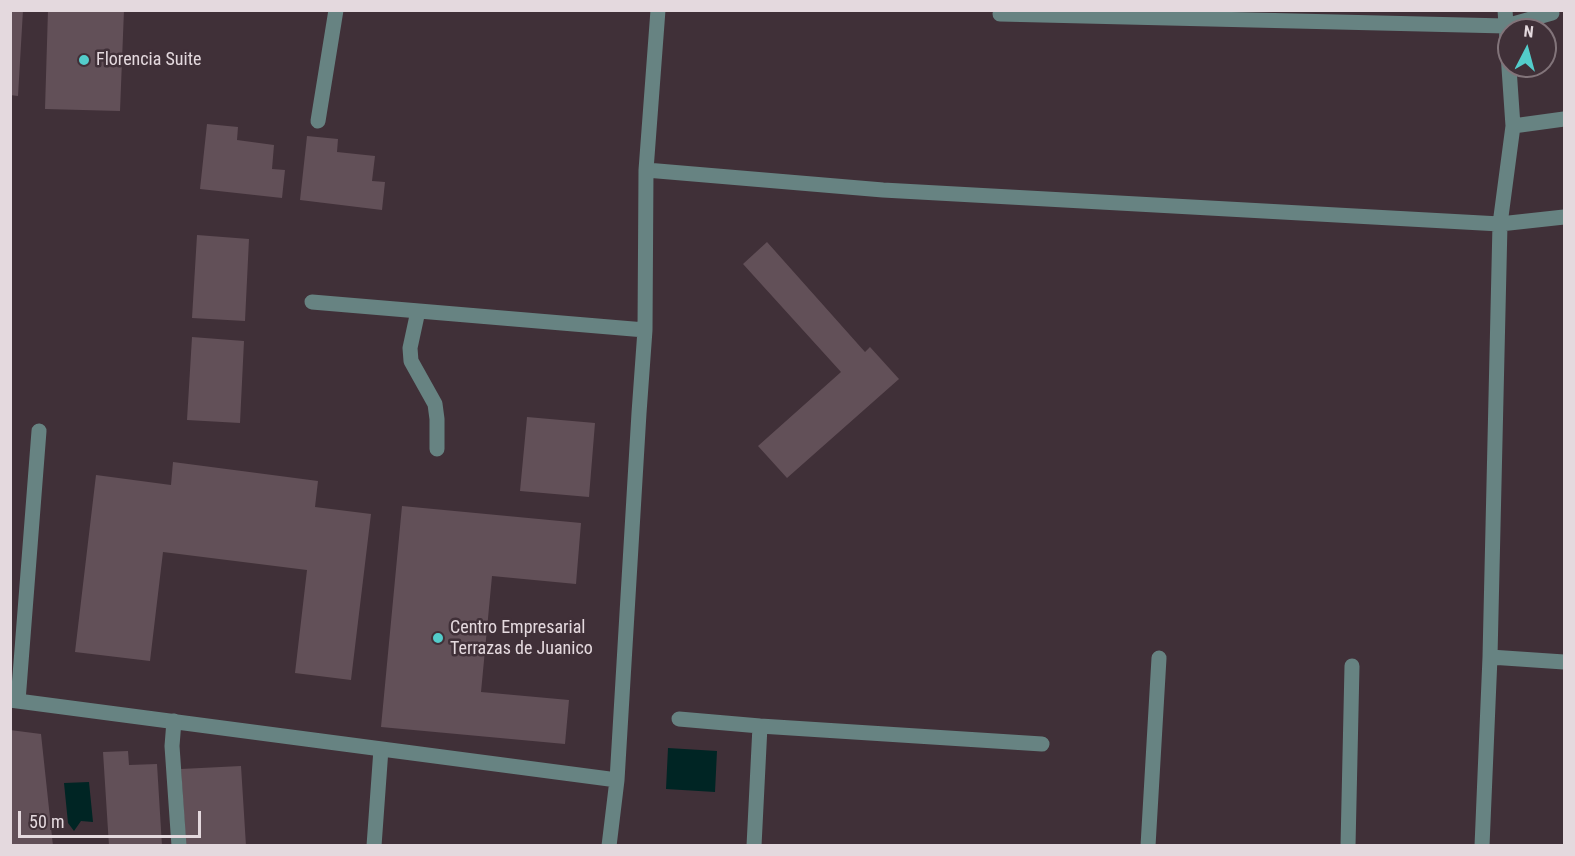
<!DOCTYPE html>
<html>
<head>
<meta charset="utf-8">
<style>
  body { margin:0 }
  #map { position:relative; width:1575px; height:856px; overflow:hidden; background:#403038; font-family:"Roboto Condensed",sans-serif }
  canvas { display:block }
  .frame { position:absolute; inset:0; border:12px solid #e4d9de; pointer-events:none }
  .north { position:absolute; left:1497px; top:18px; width:60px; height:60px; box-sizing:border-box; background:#403038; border:2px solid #82747a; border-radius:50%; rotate:6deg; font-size:16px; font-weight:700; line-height:24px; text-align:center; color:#e4d9de }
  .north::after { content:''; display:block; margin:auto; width:21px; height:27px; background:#53cdcb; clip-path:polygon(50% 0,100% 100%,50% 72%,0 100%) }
  .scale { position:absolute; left:18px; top:811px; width:183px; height:27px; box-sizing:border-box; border:3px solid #e4d9de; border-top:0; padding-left:8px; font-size:18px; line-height:21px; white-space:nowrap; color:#e4d9de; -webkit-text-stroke:4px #403038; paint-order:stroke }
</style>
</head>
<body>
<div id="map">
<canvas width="1575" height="856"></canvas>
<div class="frame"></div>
<div class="north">N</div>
<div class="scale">50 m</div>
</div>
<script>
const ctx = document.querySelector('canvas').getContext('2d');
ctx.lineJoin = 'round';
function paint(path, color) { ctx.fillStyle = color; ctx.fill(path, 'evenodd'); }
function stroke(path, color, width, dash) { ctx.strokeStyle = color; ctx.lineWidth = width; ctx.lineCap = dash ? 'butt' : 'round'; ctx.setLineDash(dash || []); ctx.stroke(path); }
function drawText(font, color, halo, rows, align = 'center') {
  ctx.font = font + ' "Roboto Condensed",sans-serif'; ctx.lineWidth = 5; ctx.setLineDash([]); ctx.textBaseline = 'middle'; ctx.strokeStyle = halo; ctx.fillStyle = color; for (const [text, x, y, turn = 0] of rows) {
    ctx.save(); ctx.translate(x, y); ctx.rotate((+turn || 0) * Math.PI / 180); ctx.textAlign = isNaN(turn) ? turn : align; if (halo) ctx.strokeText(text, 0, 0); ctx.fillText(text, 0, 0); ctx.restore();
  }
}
paint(new Path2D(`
  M 668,748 L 717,751 L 715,792 L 666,789 Z
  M 89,782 L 93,822 L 81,821 L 74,831 L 68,823 L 64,783 Z`), '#002524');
paint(new Path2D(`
  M 10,10 L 23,10 L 18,96 L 10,95 Z
  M 48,10 L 124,10 L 120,111 L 45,109 Z
  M 207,124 L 238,127 L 237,140 L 274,145 L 272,169 L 285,170 L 282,198 L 200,189 Z
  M 307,136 L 338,139 L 337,152 L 375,156 L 372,181 L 385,182 L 382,210 L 300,200 Z
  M 197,235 L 249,239 L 245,321 L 192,318 Z
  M 767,242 L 865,352 L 870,347 L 899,379 L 787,478 L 758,446 L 841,372 L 743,264 Z
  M 192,337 L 244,341 L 240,423 L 187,420 Z
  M 527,417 L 595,423 L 589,497 L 520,491 Z
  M 173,462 L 318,481 L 315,507 L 371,514 L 351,680 L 295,673 L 307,570 L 163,552 L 150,661 L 75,652 L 96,475 L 171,485 Z
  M 402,506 L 581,523 L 576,584 L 492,576 L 481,692 L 569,700 L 565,744 L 381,727 Z
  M 10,730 L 41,734 L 53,846 L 10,846 Z
  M 128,751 L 129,765 L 157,764 L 162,846 L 109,846 L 103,752 Z
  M 241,766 L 246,846 L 186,846 L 181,769 Z`), '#625058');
stroke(new Path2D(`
  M 1000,14 L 1506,26 L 1552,13
  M 318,121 L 336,10
  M 1513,126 L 1564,119
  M 646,170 L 883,190 L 1500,224 L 1564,217
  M 312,302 L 645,330
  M 418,311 L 410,348 L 411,361 L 435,404 L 437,419 L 437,449
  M 1490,657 L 1564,662
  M 10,700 L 617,780
  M 18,701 L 39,431
  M 679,719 L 760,726 L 1042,744
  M 174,721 L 172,746 L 179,846
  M 374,846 L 381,749
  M 609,846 L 617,780 L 639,413 L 645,330 L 646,170 L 658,10
  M 754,846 L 760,726
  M 1148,846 L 1159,658
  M 1348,846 L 1352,666
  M 1482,846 L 1490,657 L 1500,224 L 1513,126 L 1505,10`), '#678382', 15);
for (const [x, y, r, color] of [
  [84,60,6,"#53cdcb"],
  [438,638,6,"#53cdcb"]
]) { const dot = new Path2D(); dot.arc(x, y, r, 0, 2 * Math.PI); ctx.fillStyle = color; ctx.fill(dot); stroke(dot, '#403038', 2); }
drawText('18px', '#e4d9de', '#403038', [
  ["Florencia Suite",96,60],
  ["Centro Empresarial",450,628],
  ["Terrazas de Juanico",450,649]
], 'left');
</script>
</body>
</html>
